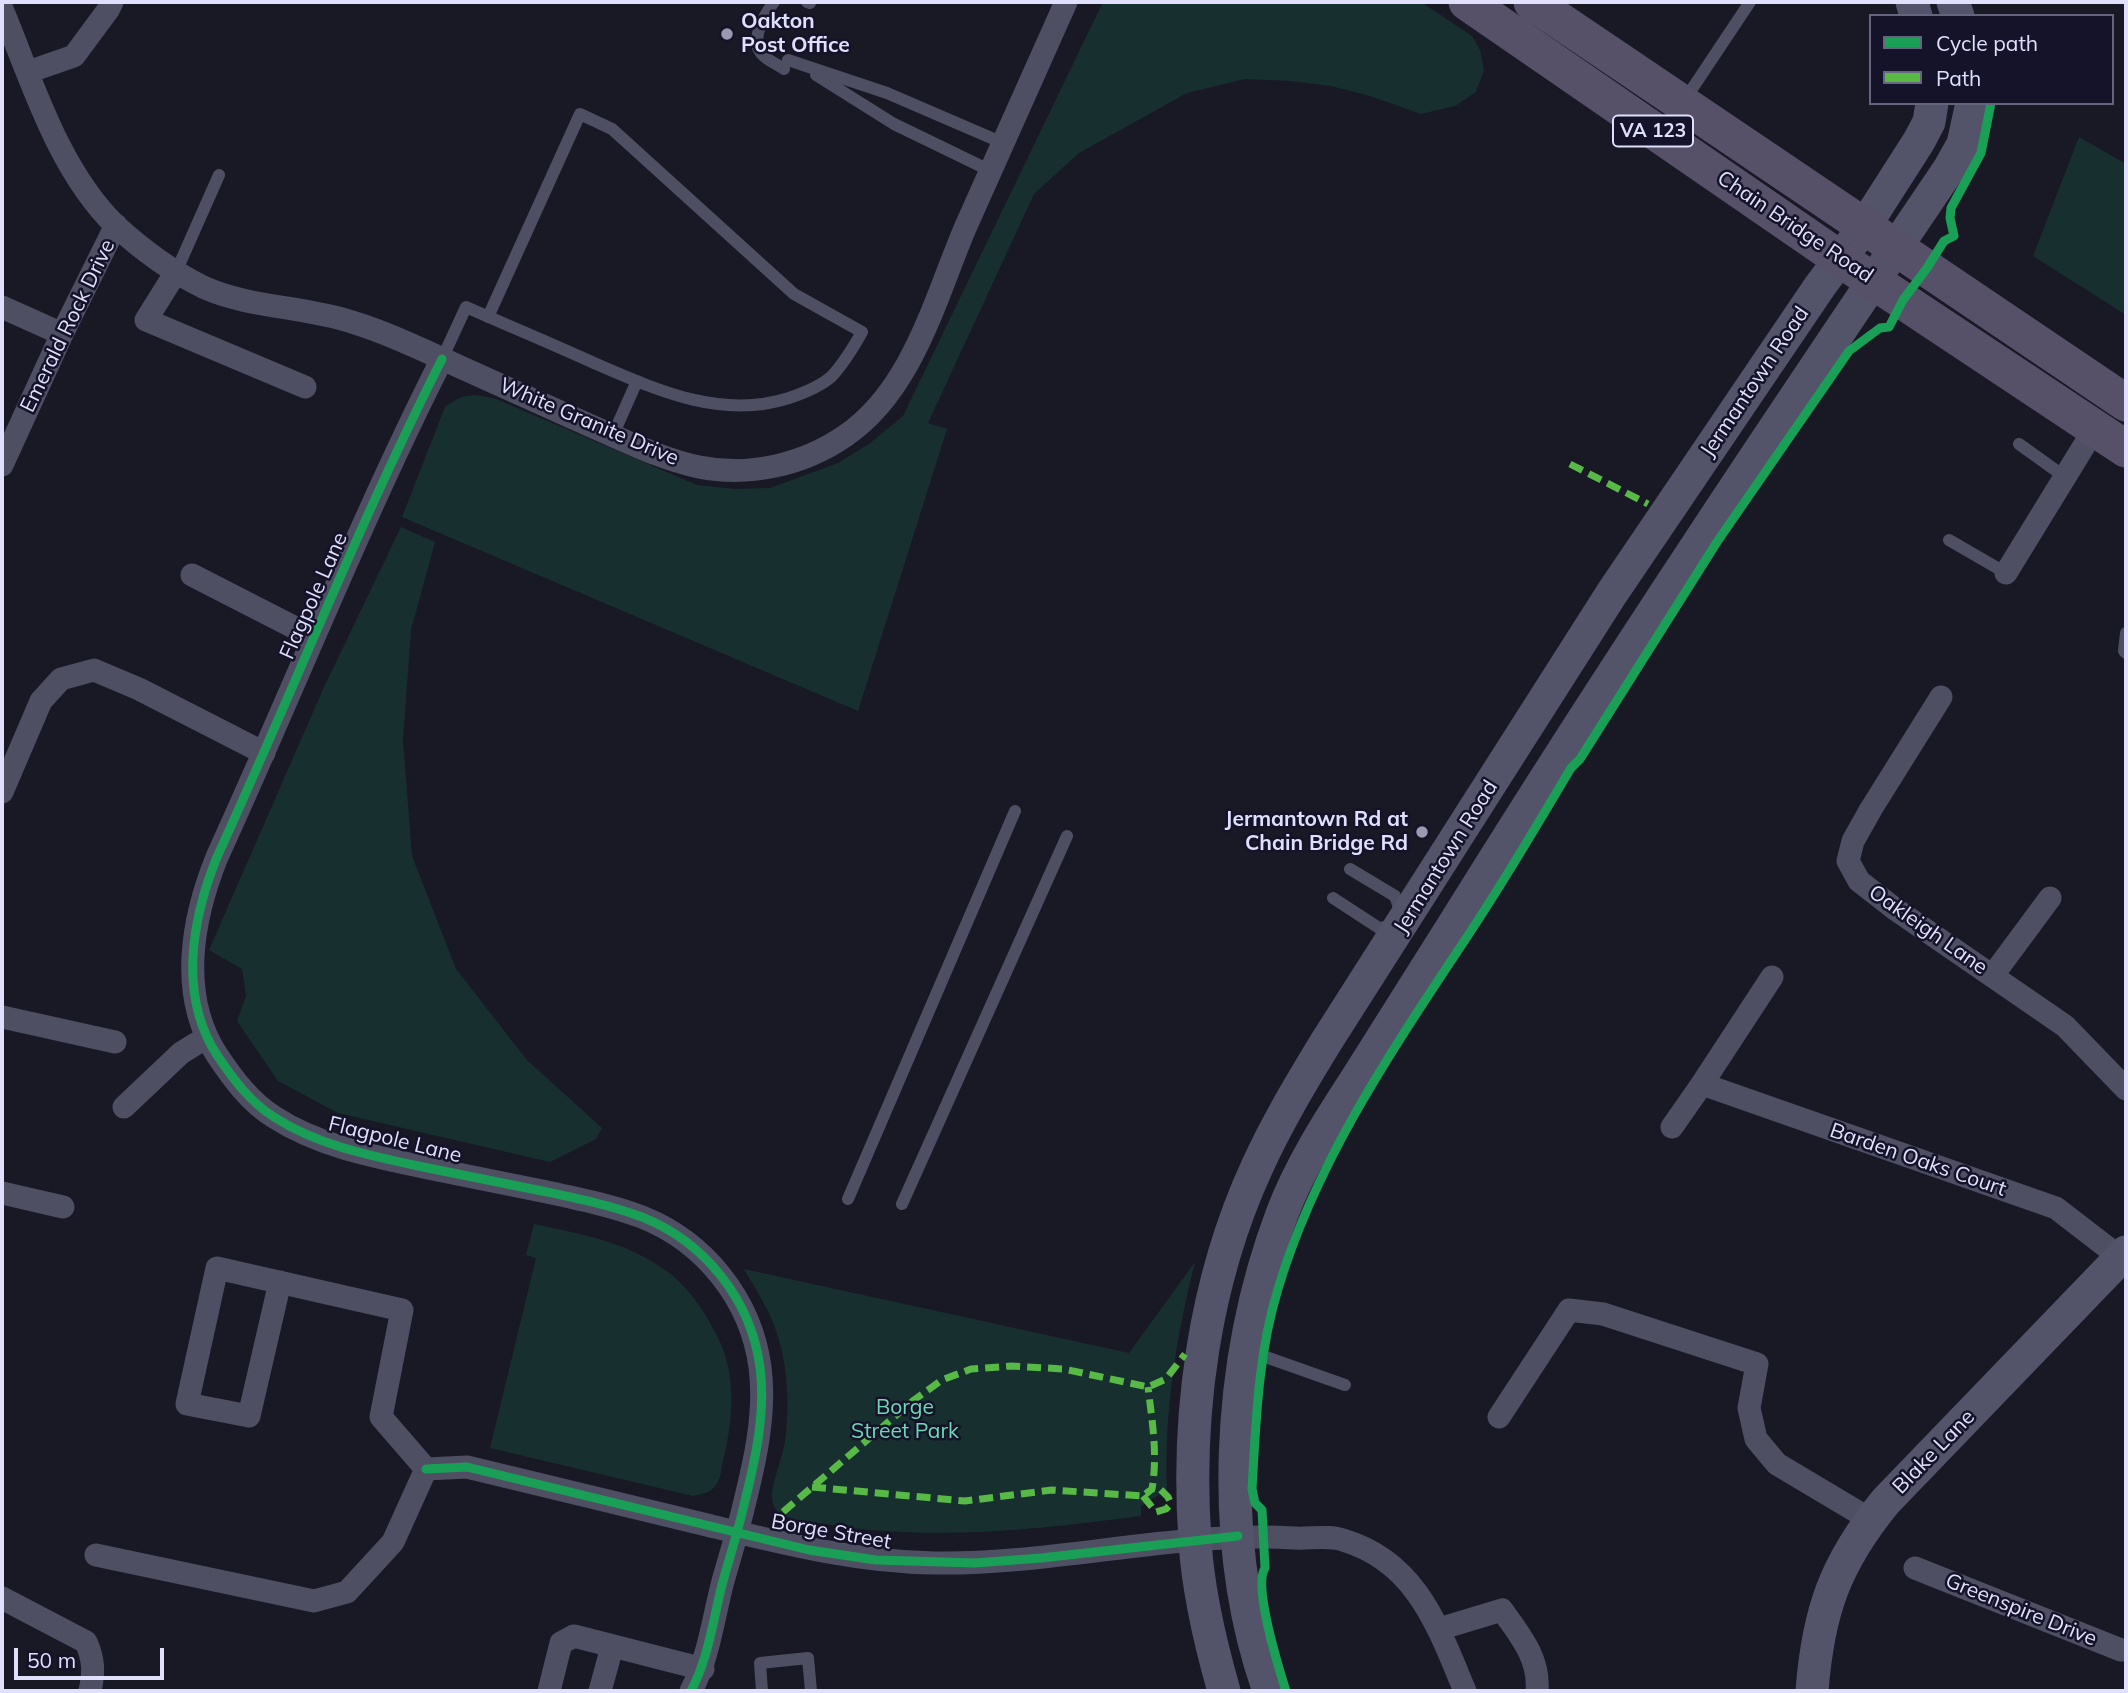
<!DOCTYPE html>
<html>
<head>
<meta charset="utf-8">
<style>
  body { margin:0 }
  #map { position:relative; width:2128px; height:1693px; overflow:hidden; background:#191825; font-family:Mulish,sans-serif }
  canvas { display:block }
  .frame { position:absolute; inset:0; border:4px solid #e0dffc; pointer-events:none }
  .legend { position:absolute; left:1869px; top:14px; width:245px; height:91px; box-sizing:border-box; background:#15132a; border:2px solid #66657e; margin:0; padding:9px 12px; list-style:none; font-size:21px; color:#e0dffc }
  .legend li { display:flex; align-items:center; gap:14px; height:35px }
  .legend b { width:35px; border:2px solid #66657e }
  .scale { position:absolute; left:14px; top:1648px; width:150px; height:32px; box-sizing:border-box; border:4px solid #e0dffc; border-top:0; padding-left:9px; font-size:21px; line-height:24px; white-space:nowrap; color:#e0dffc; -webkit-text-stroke:5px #15132a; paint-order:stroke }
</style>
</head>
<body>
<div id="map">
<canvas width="2128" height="1693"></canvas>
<div class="frame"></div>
<ul class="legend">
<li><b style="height:9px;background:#1a9f57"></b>Cycle path</li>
<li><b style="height:9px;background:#58b947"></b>Path</li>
</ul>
<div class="scale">50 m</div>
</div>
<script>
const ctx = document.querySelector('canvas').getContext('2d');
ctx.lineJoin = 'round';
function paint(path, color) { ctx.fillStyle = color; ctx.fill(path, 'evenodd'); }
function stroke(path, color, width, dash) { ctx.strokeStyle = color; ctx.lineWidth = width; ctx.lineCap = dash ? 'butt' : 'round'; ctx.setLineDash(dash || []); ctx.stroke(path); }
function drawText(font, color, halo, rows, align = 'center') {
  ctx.font = font + ' Mulish,sans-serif'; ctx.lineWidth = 5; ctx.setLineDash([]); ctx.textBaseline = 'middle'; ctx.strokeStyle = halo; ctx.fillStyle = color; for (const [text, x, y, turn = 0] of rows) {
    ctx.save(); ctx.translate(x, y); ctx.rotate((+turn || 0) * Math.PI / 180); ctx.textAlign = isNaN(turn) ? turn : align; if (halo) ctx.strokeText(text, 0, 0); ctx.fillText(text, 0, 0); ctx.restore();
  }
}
paint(new Path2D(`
  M 1103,2 L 1421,2 L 1472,36 L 1480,50 L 1484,70 L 1476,92 L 1455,106 L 1421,114 L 1370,96 L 1331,86 L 1291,81 L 1245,79 L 1187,93 L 1079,153 L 1034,194 L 928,423 L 947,429 L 858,711 L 402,517 L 445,407 C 464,393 472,393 496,399 L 697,485 L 735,489 L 770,488 L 838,463 L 869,444 L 903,416 Z
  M 2079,137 L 2126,164 L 2126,315 L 2033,256 Z
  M 401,527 L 435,542 L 411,630 L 403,740 L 412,856 L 456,969 L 527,1060 L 602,1128 L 596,1139 L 550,1162 L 338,1113 L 278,1081 L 237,1021 L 246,996 L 242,969 L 209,950 L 324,687 Z
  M 534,1224 C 581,1234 628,1242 668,1272 C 691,1289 709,1318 721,1344 C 737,1382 732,1426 722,1465 C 721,1471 720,1480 716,1485 C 711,1493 702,1494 693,1496 L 490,1448 L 536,1258 L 526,1255 Z
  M 1195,1262 C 1176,1337 1164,1412 1167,1490 L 1141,1506 L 1141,1516 C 1034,1530 926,1542 819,1523 C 802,1520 773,1521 772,1498 C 771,1485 783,1456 785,1441 C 791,1399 787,1350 768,1311 C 761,1297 752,1283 744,1269 L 1129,1353 Z`), '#17302f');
stroke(new Path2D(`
  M 774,2 C 765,14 750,39 761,53 C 766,60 777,64 784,69
  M 807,2 L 810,3
  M 788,60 L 887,93 L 1003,143
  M 816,75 L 894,124 L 991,171
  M 1684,101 L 1750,2
  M 176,272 L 219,175
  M 442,359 L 466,307 C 509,326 552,344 594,363 C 657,390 721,420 789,398 C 804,393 820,387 832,376 C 844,363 853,348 862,332 L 794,294 L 612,129 L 580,114 L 488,317
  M 613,435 L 637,381
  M 2019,444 L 2065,477
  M 1949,540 L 2006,573
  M 2126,633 L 2124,651 L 2126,653
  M 1350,869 L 1395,896 L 1402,916
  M 1333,898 L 1379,928 L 1393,925
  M 848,1199 L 1015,811
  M 902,1204 L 1067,836
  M 1246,1353 L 1263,1356 L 1345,1385
  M 762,1691 L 760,1663 L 808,1658 L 811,1691`), '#4f4f64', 12);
stroke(new Path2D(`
  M 2,9 C 32,81 58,169 115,225 C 141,249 171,271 203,287 C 249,308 303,306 352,322 C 388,333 423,350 458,366 C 502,386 547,406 591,426 C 626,441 661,459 699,467 C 749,477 803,465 845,436 C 913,390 935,298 966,226 C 999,151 1033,77 1066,2
  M 28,72 L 74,56 L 108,10 L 112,2
  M 176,272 L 146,320 L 305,387
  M 2,307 L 62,334
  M 442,359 C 360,521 293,691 217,857 C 192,919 178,995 217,1055 C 233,1079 250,1102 274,1117 C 319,1146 372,1156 423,1167 C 463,1175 502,1183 542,1191 C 575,1198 610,1205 642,1217 C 705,1242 751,1300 760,1367 C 766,1413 755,1461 744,1505 C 738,1531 730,1556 723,1581 C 713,1619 709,1657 691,1691
  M 2,465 L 62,334 L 116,225
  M 2006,573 L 2095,428
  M 192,575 L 313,637
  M 1941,697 L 1871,809 L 1853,841 L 1848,861 L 1859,881 L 1895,909 L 2065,1026 L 2126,1089
  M 2,792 L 41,701 L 61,679 L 94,670 L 139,689 L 264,753
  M 1993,975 L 2050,898
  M 2,1017 L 115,1042
  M 1702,1084 L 2056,1208 L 2126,1262
  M 124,1107 L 181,1053 L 207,1037
  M 1672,1127 L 1702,1084 L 1772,977
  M 2,1193 L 63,1207
  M 280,1282 L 249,1416 L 187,1404 L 217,1268 L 402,1310 L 381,1417 L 426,1469
  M 1499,1417 L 1569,1310 L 1603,1314 L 1757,1364 L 1749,1408 L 1756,1439 L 1777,1464 L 1871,1520
  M 426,1469 L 467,1467 C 547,1486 627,1505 707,1525 C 782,1543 856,1562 934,1563 C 1054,1565 1174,1531 1294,1538 C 1310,1539 1329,1535 1343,1540 C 1417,1562 1438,1627 1465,1691
  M 96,1555 L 314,1601 L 347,1592 L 393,1542 L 426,1469
  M 1915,1568 L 2121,1650 L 2126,1650
  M 2,1598 L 86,1642 C 94,1660 94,1672 90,1691
  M 1439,1629 L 1502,1610 C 1520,1635 1540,1659 1537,1691
  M 549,1691 L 561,1643 L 574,1636 L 703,1669
  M 600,1691 L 612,1647`), '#4f4f64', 23);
stroke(new Path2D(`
  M 1912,2 L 1916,16
  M 1953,2 L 1958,16
  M 1224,1691 C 1210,1642 1198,1592 1195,1541 C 1186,1415 1204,1282 1257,1167 C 1277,1123 1301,1083 1326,1042 L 1612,593 L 1820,286 L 1864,227 L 1919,141 L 1929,122 L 1932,103
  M 1269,1691 C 1217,1544 1227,1360 1282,1214 C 1300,1166 1329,1121 1357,1078 C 1391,1024 1425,970 1459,916 C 1616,663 1782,416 1949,169 L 1963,144 L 1972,103
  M 1812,1691 C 1818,1612 1835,1563 1886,1501 L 2126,1252`), '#53546a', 33);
stroke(new Path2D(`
  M 1467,2 L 1840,259 L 2126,449
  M 1532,2 L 2126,403`), '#565068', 37);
stroke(new Path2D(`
  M 1570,464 L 1648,504
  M 812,1487 L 965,1501 L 1052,1490 L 1143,1496 L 1152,1489 C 1158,1454 1152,1421 1148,1387
  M 1143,1496 L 1156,1512 L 1166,1509 L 1171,1504 L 1168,1497 L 1159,1488 L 1152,1489
  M 783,1512 L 914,1400 L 942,1380 L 971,1369 L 1011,1366 L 1064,1369 L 1148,1387 L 1166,1379 L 1185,1354`), '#58b947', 7, [14, 7]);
stroke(new Path2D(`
  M 442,359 C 360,521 293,691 217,857 C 192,919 178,995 217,1055 C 233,1079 250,1102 274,1117 C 319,1146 372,1156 423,1167 C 463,1175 502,1183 542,1191 C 575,1198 610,1205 642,1217 C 705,1242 751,1300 760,1367 C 766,1413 755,1461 744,1505 C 738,1531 730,1556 723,1581 C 713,1619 709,1657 691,1691
  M 426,1469 L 467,1467 L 809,1550 L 876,1560 L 975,1563 L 1041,1558 L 1238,1536
  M 1286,1691 C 1279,1669 1253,1586 1265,1568 L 1262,1510 L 1255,1503 L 1252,1489 C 1256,1422 1258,1354 1278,1289 C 1314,1168 1384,1062 1453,958 C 1495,896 1533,832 1571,768 L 1580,759 L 1717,542 L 1849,351 L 1880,328 L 1889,327 L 1903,300 L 1927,268 L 1944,241 L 1954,236 L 1950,218 L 1951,208 L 1981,153 L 1991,103`), '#1a9f57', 9);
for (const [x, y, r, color] of [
  [727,34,7,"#9a99b1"],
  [1422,832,7,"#9a99b1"]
]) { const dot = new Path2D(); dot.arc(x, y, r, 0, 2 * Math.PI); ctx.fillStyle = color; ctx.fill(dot); stroke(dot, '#15132a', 2.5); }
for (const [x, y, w] of [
  [1653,131,80]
]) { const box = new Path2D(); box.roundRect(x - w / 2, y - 15.5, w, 31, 5); ctx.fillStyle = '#15132a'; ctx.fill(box); stroke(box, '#e0dffc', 2); }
drawText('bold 19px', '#e0dffc', null, [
  ["VA 123",1653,131]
]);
drawText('bold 21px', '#e0dffc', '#15132a', [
  ["Oakton",741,22],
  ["Post Office",741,46],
  ["Jermantown Rd at",1408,820,"right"],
  ["Chain Bridge Rd",1408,844,"right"]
], 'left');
drawText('21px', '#e0dffc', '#15132a', [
  ["Chain Bridge Road",1795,227,34],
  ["Emerald Rock Drive",68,326,-64],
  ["Jermantown Road",1755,382,-56],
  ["White Granite Drive",589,422,23],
  ["Flagpole Lane",314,596,-66],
  ["Jermantown Road",1446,857,-58],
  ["Oakleigh Lane",1928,930,35],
  ["Flagpole Lane",395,1140,14],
  ["Barden Oaks Court",1918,1160,19],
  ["Blake Lane",1934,1452,-46],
  ["Borge Street",831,1532,10],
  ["Greenspire Drive",2021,1610,22]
]);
drawText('21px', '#6fd8b4', '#15132a', [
  ["Borge",905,1408],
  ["Street Park",905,1432]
]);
</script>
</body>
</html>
